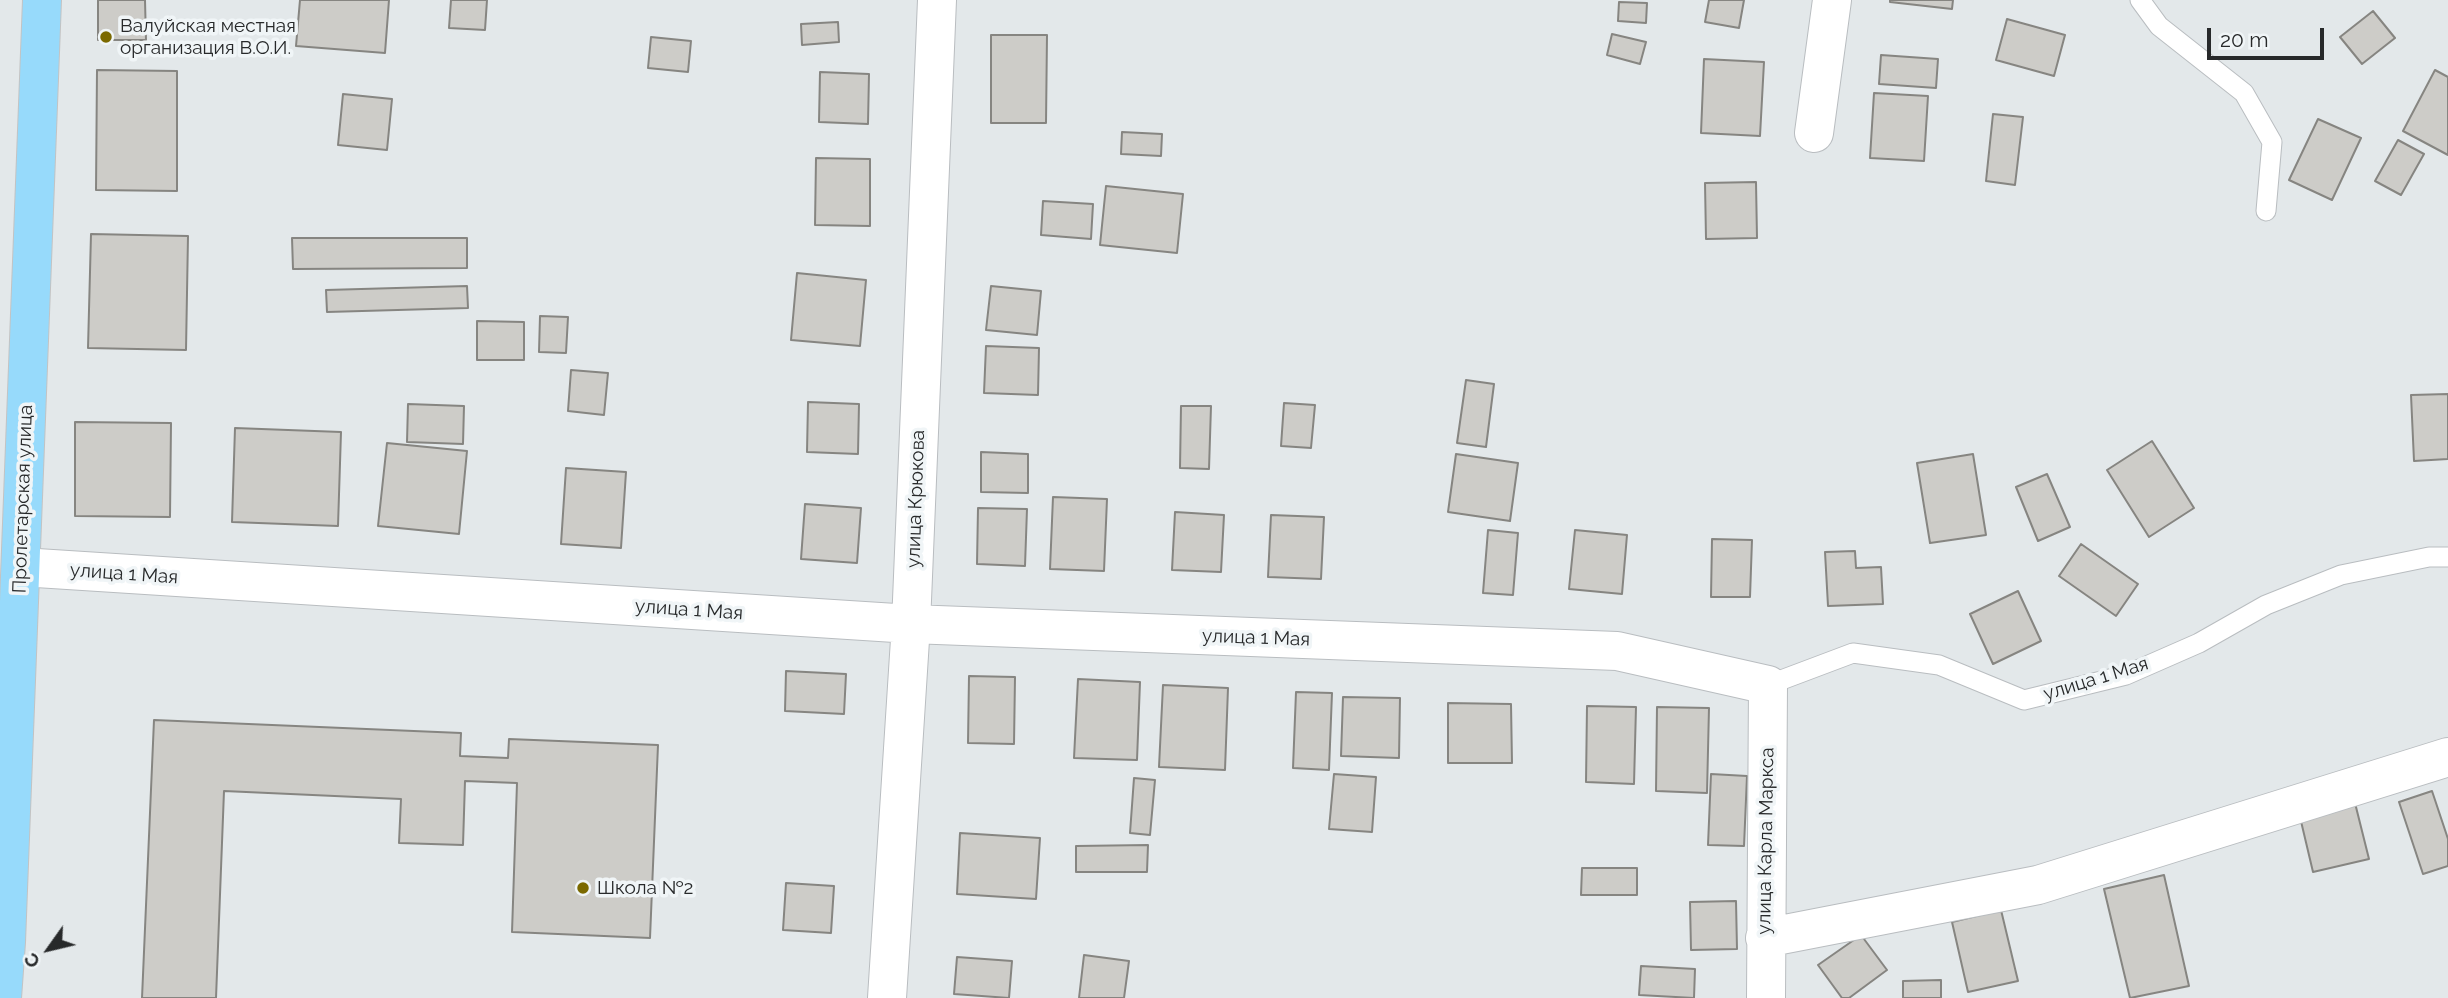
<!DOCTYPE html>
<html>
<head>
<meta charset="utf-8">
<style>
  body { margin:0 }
  #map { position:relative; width:2448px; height:998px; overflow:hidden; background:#e3e8ea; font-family:Raleway,sans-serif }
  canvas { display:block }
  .north { position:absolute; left:14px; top:914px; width:70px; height:70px; -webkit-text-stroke:5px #f0f5f7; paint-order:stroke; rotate:236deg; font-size:19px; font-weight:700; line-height:28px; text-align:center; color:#27292a }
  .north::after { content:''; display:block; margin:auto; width:24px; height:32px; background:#27292a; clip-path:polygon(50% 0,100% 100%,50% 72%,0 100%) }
  .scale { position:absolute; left:2207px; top:28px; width:117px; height:32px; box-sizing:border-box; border:4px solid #27292a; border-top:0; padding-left:9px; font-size:21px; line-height:24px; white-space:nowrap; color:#27292a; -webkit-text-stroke:5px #f0f5f7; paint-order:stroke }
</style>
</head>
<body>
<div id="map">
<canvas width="2448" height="998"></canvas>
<div class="north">С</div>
<div class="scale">20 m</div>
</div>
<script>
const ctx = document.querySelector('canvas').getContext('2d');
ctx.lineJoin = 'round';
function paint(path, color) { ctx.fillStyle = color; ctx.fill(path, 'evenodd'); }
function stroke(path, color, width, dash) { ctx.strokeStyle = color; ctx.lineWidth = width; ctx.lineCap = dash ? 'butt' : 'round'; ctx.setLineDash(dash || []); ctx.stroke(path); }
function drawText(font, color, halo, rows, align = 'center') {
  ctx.font = font + ' Raleway,sans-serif'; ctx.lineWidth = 7; ctx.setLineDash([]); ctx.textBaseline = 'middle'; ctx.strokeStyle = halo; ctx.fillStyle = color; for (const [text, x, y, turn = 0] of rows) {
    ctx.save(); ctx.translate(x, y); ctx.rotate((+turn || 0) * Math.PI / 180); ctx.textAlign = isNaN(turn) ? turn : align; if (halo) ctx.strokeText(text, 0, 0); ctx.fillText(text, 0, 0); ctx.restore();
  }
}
const building = new Path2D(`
  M 98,0 L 145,0 L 146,40 L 98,40 Z
  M 300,0 L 389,0 L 385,53 L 296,46 Z
  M 451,0 L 487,0 L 485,30 L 449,28 Z
  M 1709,0 L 1744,0 L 1739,28 L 1705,22 Z
  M 1890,0 L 1953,0 L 1952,9 L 1890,2 Z
  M 1619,2 L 1647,3 L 1646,23 L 1618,21 Z
  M 2373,11 L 2395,38 L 2362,64 L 2340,37 Z
  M 2007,19 L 2065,35 L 2054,76 L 1996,60 Z
  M 838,22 L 839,42 L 802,45 L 801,24 Z
  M 1612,34 L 1646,42 L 1640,64 L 1607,55 Z
  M 991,35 L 1047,35 L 1046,123 L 991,123 Z
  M 651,37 L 691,41 L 688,72 L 648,68 Z
  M 1881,55 L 1938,59 L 1936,88 L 1879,84 Z
  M 1704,59 L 1764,62 L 1760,136 L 1701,133 Z
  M 97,70 L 177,71 L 177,191 L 96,190 Z
  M 2435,70 L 2448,77 L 2448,155 L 2403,131 Z
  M 820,72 L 869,74 L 868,124 L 819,122 Z
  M 1874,93 L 1928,96 L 1924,161 L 1870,158 Z
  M 343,94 L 392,99 L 387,150 L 338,145 Z
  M 1993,114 L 2023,117 L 2015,185 L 1986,181 Z
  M 2318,119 L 2361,138 L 2332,200 L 2289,180 Z
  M 1122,132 L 1162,134 L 1161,156 L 1121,154 Z
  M 2398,140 L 2424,154 L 2401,195 L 2375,181 Z
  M 816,158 L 870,159 L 870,226 L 815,225 Z
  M 1756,182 L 1757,238 L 1706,239 L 1705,183 Z
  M 1106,186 L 1183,194 L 1177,253 L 1100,245 Z
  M 1043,201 L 1093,204 L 1091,239 L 1041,235 Z
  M 91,234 L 188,236 L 186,350 L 88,348 Z
  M 292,238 L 467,238 L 467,268 L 293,269 Z
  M 797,273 L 866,280 L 860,346 L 791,340 Z
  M 467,286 L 468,308 L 327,312 L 326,290 Z
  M 991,286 L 1041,291 L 1037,335 L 986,330 Z
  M 540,316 L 568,317 L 566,353 L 539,352 Z
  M 477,321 L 524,322 L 524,360 L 477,360 Z
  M 986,346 L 1039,348 L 1038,395 L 984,393 Z
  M 571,370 L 608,373 L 604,415 L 568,411 Z
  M 1466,380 L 1494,384 L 1486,447 L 1457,443 Z
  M 2448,394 L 2448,459 L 2414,461 L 2411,395 Z
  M 808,402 L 859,404 L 858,454 L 807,452 Z
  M 1284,403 L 1315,405 L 1311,448 L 1281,446 Z
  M 408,404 L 464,406 L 463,444 L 407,442 Z
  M 1181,406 L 1211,406 L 1209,469 L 1180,468 Z
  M 75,422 L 171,423 L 170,517 L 75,516 Z
  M 235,428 L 341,432 L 338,526 L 232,522 Z
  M 2152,441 L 2194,508 L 2149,537 L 2107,470 Z
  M 387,443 L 467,451 L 459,534 L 378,526 Z
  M 981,452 L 1028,454 L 1028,493 L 981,492 Z
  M 1456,454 L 1518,463 L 1510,521 L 1448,512 Z
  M 1973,454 L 1986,535 L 1930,543 L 1917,463 Z
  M 566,468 L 626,472 L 621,548 L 561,544 Z
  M 2047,474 L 2070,527 L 2038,541 L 2016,487 Z
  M 1053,497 L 1107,499 L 1104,571 L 1050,569 Z
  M 805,504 L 861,508 L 857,563 L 801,559 Z
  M 978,508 L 1027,509 L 1025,566 L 977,564 Z
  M 1175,512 L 1224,515 L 1221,572 L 1172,570 Z
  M 1271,515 L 1324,517 L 1321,579 L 1268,577 Z
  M 1488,530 L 1518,533 L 1513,595 L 1483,593 Z
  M 1575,530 L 1627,535 L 1622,594 L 1569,589 Z
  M 1712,539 L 1752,540 L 1750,597 L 1711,597 Z
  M 2081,544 L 2138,584 L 2116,616 L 2059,576 Z
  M 1855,551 L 1856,568 L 1881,567 L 1883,604 L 1828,606 L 1825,552 Z
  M 2018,591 L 2041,641 L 1993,664 L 1970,614 Z
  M 786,671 L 846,674 L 844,714 L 785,711 Z
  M 969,676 L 1015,677 L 1014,744 L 968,743 Z
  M 1078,679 L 1140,682 L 1137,760 L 1074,758 Z
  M 1163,685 L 1228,688 L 1225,770 L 1159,767 Z
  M 1296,692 L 1332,693 L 1329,770 L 1293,768 Z
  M 1343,697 L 1400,698 L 1399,758 L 1341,756 Z
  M 1448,703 L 1511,704 L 1512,763 L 1448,763 Z
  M 1587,706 L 1636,707 L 1634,784 L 1586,782 Z
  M 1657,707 L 1709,708 L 1707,793 L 1656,791 Z
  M 154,720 L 461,733 L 460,756 L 508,758 L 509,739 L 658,745 L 650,938 L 512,932 L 517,783 L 465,781 L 463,845 L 399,843 L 401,799 L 224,791 L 216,998 L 142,998 Z
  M 1334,774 L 1376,777 L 1372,832 L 1329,829 Z
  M 1711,774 L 1747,776 L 1744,846 L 1708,845 Z
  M 1134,778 L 1155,780 L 1150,835 L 1130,833 Z
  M 2432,791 L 2448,839 L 2448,866 L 2423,874 L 2399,802 Z
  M 2355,803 L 2369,859 L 2313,872 L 2300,817 Z
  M 960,833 L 1040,838 L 1036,899 L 957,894 Z
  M 1148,845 L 1147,872 L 1076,872 L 1076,846 Z
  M 1582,868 L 1637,868 L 1637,895 L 1581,895 Z
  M 2164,875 L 2189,986 L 2130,998 L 2104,889 Z
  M 786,883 L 834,886 L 831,933 L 783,930 Z
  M 1736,901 L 1737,949 L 1691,950 L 1690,902 Z
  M 2001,910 L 2018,981 L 1968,992 L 1952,922 Z
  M 1861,935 L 1887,970 L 1849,998 L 1842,998 L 1818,965 Z
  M 1084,955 L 1129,961 L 1124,998 L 1079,998 Z
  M 957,957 L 1012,961 L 1009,998 L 954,994 Z
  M 1641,966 L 1695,969 L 1694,998 L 1639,995 Z
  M 1941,980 L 1941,998 L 1903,998 L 1903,981 Z`);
paint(building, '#cdccc8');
stroke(building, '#868581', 2);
const lane = new Path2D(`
  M 2140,0 L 2159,26 L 2244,93 L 2272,142 L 2266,211
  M 1768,685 L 1853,653 L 1939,665 L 2024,700 L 2126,675 L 2199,643 L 2266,605 L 2341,575 L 2429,557 L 2448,557`);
const street = new Path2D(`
  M 1814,133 L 1832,0
  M 21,567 L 911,624 L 1617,651 L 1768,685 L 1766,998
  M 1765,938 L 2038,885 L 2448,757
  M 887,998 L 911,624 L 937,0`);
const primary = new Path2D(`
  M 2,998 L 6,942 L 42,0`);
stroke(lane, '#b9bdc0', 21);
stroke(street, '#b9bdc0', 40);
stroke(primary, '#c3c3c3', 40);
stroke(lane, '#fff', 19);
stroke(street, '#fff', 38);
stroke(primary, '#97dafb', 38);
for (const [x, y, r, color] of [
  [106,37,7,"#7b6900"],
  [583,888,7,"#7b6900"]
]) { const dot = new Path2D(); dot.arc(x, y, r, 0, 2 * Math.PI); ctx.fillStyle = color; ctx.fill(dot); stroke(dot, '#f0f5f7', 2.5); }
drawText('19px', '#27292a', '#f0f5f7', [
  ["Валуйская местная",120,26],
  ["организация В.О.И.",120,48],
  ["Школа №2",597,888]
], 'left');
drawText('19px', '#27292a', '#f0f5f7', [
  ["Пролетарская улица",23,499,-88],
  ["улица Крюкова",916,499,-88],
  ["улица 1 Мая",124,574,4],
  ["улица 1 Мая",689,610,4],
  ["улица 1 Мая",1256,638,2],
  ["улица 1 Мая",2096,679,-17],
  ["улица Карла Маркса",1766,841,-89]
]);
</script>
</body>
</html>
